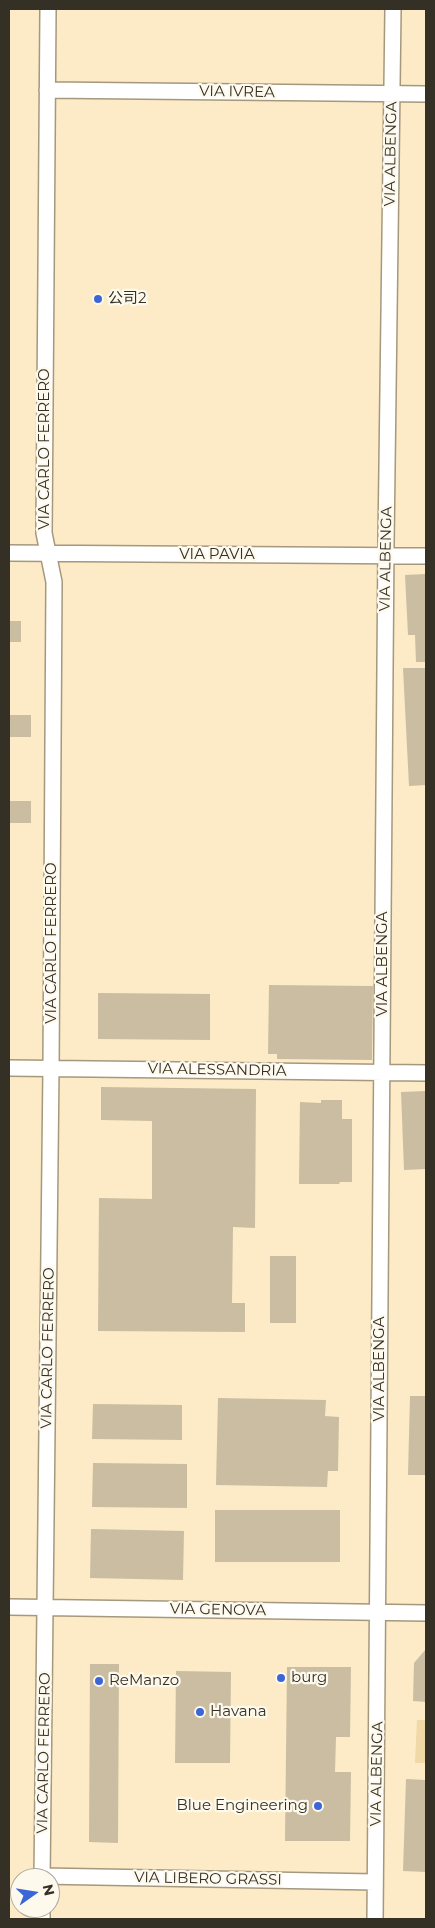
<!DOCTYPE html>
<html>
<head>
<meta charset="utf-8">
<style>
  body { margin:0 }
  #map { position:relative; width:435px; height:1928px; overflow:hidden; background:#fef9ed; font-family:Montserrat,sans-serif }
  canvas { display:block }
  .frame { position:absolute; inset:0; border:10px solid #353025; pointer-events:none }
  .north { position:absolute; left:10px; top:1868px; width:50px; height:50px; box-sizing:border-box; background:#fef9ed; border:1px solid #aea99d; border-radius:50%; rotate:77deg; font-size:14px; font-weight:700; line-height:20px; text-align:center; color:#353025 }
  .north::after { content:''; display:block; margin:auto; width:18px; height:22px; background:#3b66d7; clip-path:polygon(50% 0,100% 100%,50% 72%,0 100%) }
</style>
</head>
<body>
<div id="map">
<canvas width="435" height="1928"></canvas>
<div class="frame"></div>
<div class="north">N</div>
</div>
<script>
const ctx = document.querySelector('canvas').getContext('2d');
ctx.lineJoin = 'round';
function paint(path, color) { ctx.fillStyle = color; ctx.fill(path, 'evenodd'); }
function stroke(path, color, width, dash) { ctx.strokeStyle = color; ctx.lineWidth = width; ctx.lineCap = dash ? 'butt' : 'round'; ctx.setLineDash(dash || []); ctx.stroke(path); }
function drawText(font, color, halo, rows, align = 'center') {
  ctx.font = font + ' Montserrat,"Noto Sans SC",sans-serif'; ctx.lineWidth = 4.5; ctx.setLineDash([]); ctx.textBaseline = 'middle'; ctx.strokeStyle = halo; ctx.fillStyle = color; for (const [text, x, y, turn = 0] of rows) {
    ctx.save(); ctx.translate(x, y); ctx.rotate((+turn || 0) * Math.PI / 180); ctx.textAlign = isNaN(turn) ? turn : align; if (halo) ctx.strokeText(text, 0, 0); ctx.fillText(text, 0, 0); ctx.restore();
  }
}
paint(new Path2D(`
  M 9,9 L 426,9 L 426,1919 L 9,1919 ZM 20,1878 L 50,1878 L 50,1908 L 20,1908 Z`), '#fcebc6');
paint(new Path2D(`
  M 417,1720 L 426,1720 L 426,1763 L 415,1763 Z`), '#f0d8a7');
paint(new Path2D(`
  M 426,574 L 426,662 L 416,662 L 415,635 L 408,635 L 405,575 Z
  M 9,621 L 21,621 L 21,642 L 9,642 Z
  M 403,668 L 426,668 L 426,785 L 409,786 Z
  M 9,715 L 31,715 L 31,737 L 9,737 Z
  M 9,801 L 31,801 L 31,823 L 9,823 Z
  M 269,985 L 373,986 L 372,1060 L 277,1059 L 277,1054 L 268,1054 Z
  M 98,993 L 210,994 L 210,1040 L 98,1039 Z
  M 101,1087 L 256,1089 L 255,1228 L 233,1227 L 232,1303 L 245,1303 L 245,1332 L 98,1331 L 99,1198 L 152,1199 L 152,1121 L 101,1120 Z
  M 426,1091 L 426,1169 L 404,1170 L 401,1092 Z
  M 321,1100 L 342,1100 L 342,1119 L 352,1119 L 352,1182 L 340,1182 L 339,1184 L 299,1184 L 300,1102 L 321,1103 Z
  M 270,1256 L 296,1256 L 296,1323 L 270,1323 Z
  M 410,1396 L 426,1396 L 426,1475 L 408,1475 Z
  M 218,1398 L 326,1400 L 325,1416 L 339,1417 L 338,1471 L 328,1471 L 327,1487 L 216,1485 Z
  M 93,1404 L 182,1405 L 182,1440 L 92,1439 Z
  M 93,1463 L 187,1464 L 187,1508 L 92,1507 Z
  M 215,1510 L 340,1510 L 340,1562 L 215,1562 Z
  M 91,1529 L 184,1531 L 183,1580 L 90,1578 Z
  M 426,1649 L 426,1702 L 413,1701 L 414,1663 Z
  M 90,1664 L 119,1664 L 118,1843 L 89,1842 Z
  M 287,1667 L 351,1667 L 350,1737 L 336,1737 L 335,1772 L 351,1772 L 350,1841 L 285,1841 Z
  M 176,1671 L 231,1672 L 230,1763 L 175,1763 Z
  M 406,1779 L 426,1780 L 426,1872 L 403,1871 Z`), '#cabda1');
const minor = new Path2D(`
  M 47,90 L 426,94
  M 9,553 L 426,556
  M 9,1068 L 426,1073
  M 9,1607 L 426,1613
  M 42,1876 L 375,1882
  M 42,1878 L 51,1068 L 54,582 L 44,533 L 48,9
  M 42,1919 L 42,1908
  M 375,1919 L 386,543 L 393,9`);
stroke(minor, '#a5987d', 18);
stroke(minor, '#fff', 15);
for (const [x, y, r, color] of [
  [98,299,5,"#3b66d7"],
  [281,1678,5,"#3b66d7"],
  [99,1681,5,"#3b66d7"],
  [200,1712,5,"#3b66d7"],
  [318,1806,5,"#3b66d7"]
]) { const dot = new Path2D(); dot.arc(x, y, r, 0, 2 * Math.PI); ctx.fillStyle = color; ctx.fill(dot); stroke(dot, '#fef9ed', 2); }
drawText('15px', '#353025', '#fef9ed', [
  ["VIA IVREA",237,92,1],
  ["VIA ALBENGA",391,154,-89],
  ["VIA CARLO FERRERO",45,449,-90],
  ["VIA PAVIA",217,555],
  ["VIA ALBENGA",386,559,-89],
  ["VIA CARLO FERRERO",52,943,-90],
  ["VIA ALBENGA",383,964,-90],
  ["VIA ALESSANDRIA",217,1070,1],
  ["VIA CARLO FERRERO",48,1348,-89],
  ["VIA ALBENGA",380,1369,-90],
  ["VIA GENOVA",218,1610,1],
  ["VIA CARLO FERRERO",44,1753,-89],
  ["VIA ALBENGA",377,1774,-89],
  ["VIA LIBERO GRASSI",208,1879,1]
]);
drawText('15px', '#353025', '#fef9ed', [
  ["公司2",108,299],
  ["burg",291,1678],
  ["ReManzo",109,1681],
  ["Havana",210,1712],
  ["Blue Engineering",308,1806,"right"]
], 'left');
</script>
</body>
</html>
